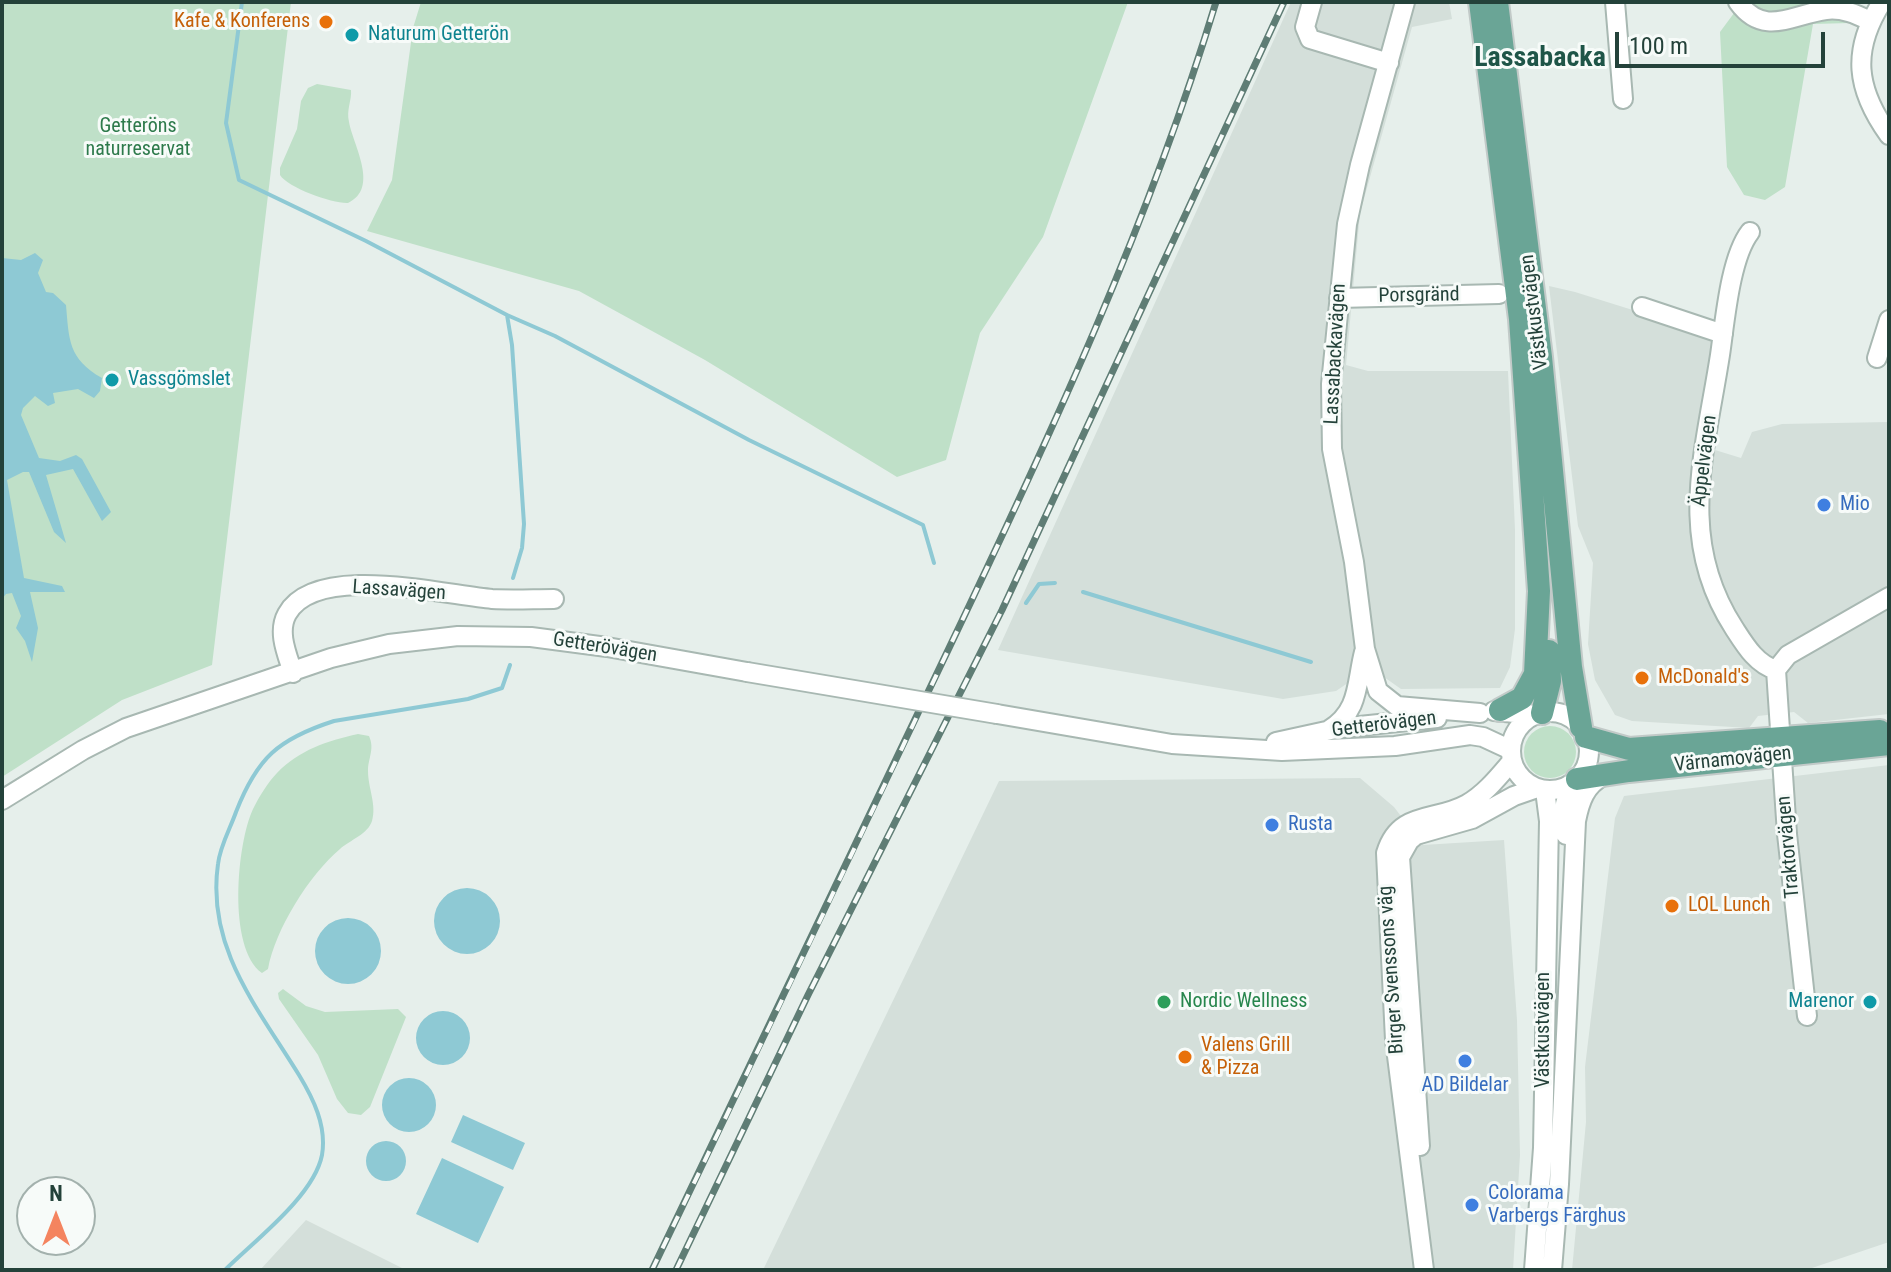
<!DOCTYPE html>
<html>
<head>
<meta charset="utf-8">
<style>
  body { margin:0 }
  #map { position:relative; width:1891px; height:1272px; overflow:hidden; background:#e6efeb; font-family:"Roboto Condensed",sans-serif }
  canvas { display:block }
  .frame { position:absolute; inset:0; border:4px solid #24423a; pointer-events:none }
  .north { position:absolute; left:16px; top:1176px; width:80px; height:80px; box-sizing:border-box; background:#f7fbf9; border:2px solid #a3b1ad; border-radius:50%; rotate:0deg; font-size:22px; font-weight:700; line-height:32px; text-align:center; color:#24423a }
  .north::after { content:''; display:block; margin:auto; width:28px; height:36px; background:#f4845f; clip-path:polygon(50% 0,100% 100%,50% 72%,0 100%) }
  .scale { position:absolute; left:1615px; top:32px; width:210px; height:36px; box-sizing:border-box; border:4px solid #24423a; border-top:0; padding-left:10px; font-size:24px; line-height:28px; white-space:nowrap; color:#24423a; -webkit-text-stroke:6px #f7fbf9; paint-order:stroke }
</style>
</head>
<body>
<div id="map">
<canvas width="1891" height="1272"></canvas>
<div class="frame"></div>
<div class="north">N</div>
<div class="scale">100 m</div>
</div>
<script>
const ctx = document.querySelector('canvas').getContext('2d');
ctx.lineJoin = 'round';
function paint(path, color) { ctx.fillStyle = color; ctx.fill(path, 'evenodd'); }
function stroke(path, color, width, dash) { ctx.strokeStyle = color; ctx.lineWidth = width; ctx.lineCap = dash ? 'butt' : 'round'; ctx.setLineDash(dash || []); ctx.stroke(path); }
function drawText(font, color, halo, rows, align = 'center') {
  ctx.font = font + ' "Roboto Condensed",sans-serif'; ctx.lineWidth = 6; ctx.setLineDash([]); ctx.textBaseline = 'middle'; ctx.strokeStyle = halo; ctx.fillStyle = color; for (const [text, x, y, turn = 0] of rows) {
    ctx.save(); ctx.translate(x, y); ctx.rotate((+turn || 0) * Math.PI / 180); ctx.textAlign = isNaN(turn) ? turn : align; if (halo) ctx.strokeText(text, 0, 0); ctx.fillText(text, 0, 0); ctx.restore();
  }
}
paint(new Path2D(`
  M 1291,2 L 1449,2 L 1452,19 L 1412,27 L 1360,213 L 1346,365 L 1368,371 L 1508,371 L 1515,530 L 1515,629 L 1510,667 L 1500,688 L 1401,689 L 1384,677 L 1358,676 L 1336,691 L 1283,699 L 998,650 Z
  M 1549,286 L 1575,292 L 1732,341 L 1715,450 L 1741,458 L 1752,432 L 1782,424 L 1889,422 L 1889,714 L 1808,723 L 1794,712 L 1758,716 L 1749,728 L 1632,721 L 1615,715 L 1595,680 L 1588,644 L 1593,563 L 1578,526 Z
  M 1889,765 L 1889,1242 L 1806,1270 L 1572,1270 L 1586,1122 L 1585,1067 L 1615,818 L 1624,796 Z
  M 1360,778 L 1394,807 L 1423,845 L 1504,840 L 1517,1020 L 1520,1155 L 1513,1270 L 763,1270 L 999,781 Z
  M 306,1220 L 406,1270 L 260,1270 Z`), '#d4dfda');
paint(new Path2D(`
  M 2,2 L 291,2 L 212,665 L 122,700 L 2,777 Z
  M 421,2 L 1128,2 L 1043,237 L 980,333 L 946,460 L 897,477 L 705,360 L 579,291 L 367,231 L 392,180 L 413,28 Z
  M 1738,2 L 1858,2 L 1850,23 L 1813,24 L 1785,187 L 1765,200 L 1744,195 L 1727,167 L 1720,32 L 1737,9 Z
  M 317,84 L 351,90 C 352,100 346,110 349,122 C 353,145 380,188 348,203 C 334,204 288,188 280,175 L 280,168 L 297,129 L 301,101 L 308,88 Z
  M1524 752a26 26 0 1 1 52 0a26 26 0 1 1-52 0Z
  M 358,734 L 369,736 C 375,749 368,758 368,771 C 368,788 377,805 372,821 C 368,834 350,840 340,849 C 309,875 275,930 268,969 L 262,973 C 227,948 237,843 253,809 C 259,797 268,782 277,773 C 299,750 327,741 358,734 Z
  M 283,989 L 306,1006 L 325,1012 L 398,1009 L 406,1017 L 370,1107 L 361,1115 L 348,1113 L 337,1099 L 318,1055 L 279,999 L 278,993 Z`), '#bfe0c8');
paint(new Path2D(`
  M 35,253 L 43,260 L 38,273 L 46,292 L 53,293 L 66,305 C 69,339 68,359 102,378 L 100,391 L 94,398 L 78,389 L 53,393 L 55,403 L 48,406 L 35,396 L 23,408 L 21,415 L 39,458 L 60,461 L 76,455 L 82,459 L 111,512 L 102,521 L 73,469 L 46,475 L 66,543 L 54,532 L 29,472 L 23,472 L 7,480 L 24,578 L 62,586 L 65,592 L 30,592 L 38,628 L 32,662 L 25,641 L 16,628 L 21,616 L 12,593 L 6,594 L 2,599 L 2,258 L 21,260 Z
  M434 921a33 33 0 1 1 66 0a33 33 0 1 1-66 0Z
  M315 951a33 33 0 1 1 66 0a33 33 0 1 1-66 0Z
  M416 1038a27 27 0 1 1 54 0a27 27 0 1 1-54 0Z
  M382 1105a27 27 0 1 1 54 0a27 27 0 1 1-54 0Z
  M 463,1115 L 525,1143 L 513,1170 L 451,1142 Z
  M366 1161a20 20 0 1 1 40 0a20 20 0 1 1-40 0Z
  M 442,1158 L 504,1187 L 478,1243 L 416,1214 Z`), '#8ec9d4');
stroke(new Path2D(`
  M 242,2 L 226,123 L 239,180 L 366,241 L 507,315 L 512,345 L 524,524 L 522,548 L 513,578
  M 507,315 L 555,336 L 749,440 L 923,525 L 934,563
  M 1083,592 L 1311,662
  M 1026,603 L 1039,584 L 1055,583
  M 225,1270 C 254,1241 314,1196 322,1155 C 327,1126 313,1098 299,1075 C 258,1008 206,948 218,864 C 220,846 230,829 236,812 C 257,758 278,739 334,721 L 468,699 L 502,688 L 510,665`), '#8ec9d4', 4);
const minor = new Path2D(`
  M 1312,2 L 1305,27 L 1310,39 L 1389,63
  M 1405,2 L 1360,165 L 1347,224 L 1331,384 L 1332,449 L 1354,562 L 1365,649 L 1378,691 L 1397,706 L 1480,713
  M 1615,2 L 1623,99
  M 1738,2 C 1764,38 1793,14 1826,10 C 1842,8 1856,14 1870,21
  M 1882,2 C 1851,51 1856,89 1889,135
  M 1750,232 C 1730,258 1725,321 1720,355 C 1705,452 1676,539 1734,628 C 1745,645 1756,664 1776,670
  M 1339,298 L 1499,294
  M 1642,307 L 1723,334
  M 1877,358 L 1889,320
  M 293,673 C 287,654 277,632 287,614 C 316,562 444,595 492,599 C 513,600 533,599 554,599
  M 1494,711 L 1536,715
  M1511 751a39 39 0 1 1 78 0a39 39 0 1 1-78 0Z
  M 997,714 L 1172,744 L 1282,751 L 1395,746 L 1470,735 L 1483,737 L 1511,750
  M 1329,730 C 1360,711 1356,683 1364,652
  M 1276,742 L 1340,728 L 1437,718
  M 2,800 L 83,750 L 126,728 L 331,658 L 389,644 L 458,636 L 531,637 L 607,647 L 747,672
  M 1566,835 L 1565,804 L 1571,784
  M 1807,1016 L 1787,834 L 1776,670 L 1788,655 L 1889,597
  M 1420,1146 L 1400,857 L 1409,841 L 1416,835 L 1472,819 L 1514,796 L 1537,788
  M 1424,1270 L 1395,1040 L 1386,853 C 1399,810 1435,822 1467,804 C 1485,794 1499,776 1512,761
  M 1534,1270 L 1543,1148 L 1549,821 L 1545,790
  M 1552,1270 L 1559,1184 L 1576,821 C 1580,801 1585,786 1603,776`);
const major = new Path2D(`
  M 1480,2 L 1520,319 L 1539,591 L 1535,674 L 1522,698 L 1500,710
  M 1497,2 L 1541,357 L 1571,667 L 1581,727
  M 1542,713 L 1550,681 L 1549,651
  M 1586,737 L 1629,749 L 1880,731
  M 1577,779 L 1629,771 L 1889,744`);
stroke(minor, '#a8b8b2', 22);
stroke(major, '#c2cac8', 26);
stroke(minor, '#fff', 18);
stroke(major, '#6aa596', 22);
const rail = new Path2D(`
  M 652,1270 C 752,1063 852,855 950,646 C 1050,436 1148,226 1216,2
  M 676,1270 L 808,995 L 1002,610 L 1284,2`);
stroke(rail, '#5f7d75', 7);
stroke(rail, '#f7fbf9', 4, [12]);
const minorBridge = new Path2D(`
  M 747,672 L 997,714`);
stroke(minorBridge, '#a8b8b2', 22, []);
stroke(minorBridge, '#fff', 18);
for (const [x, y, r, color] of [
  [326,22,8,"#e8710a"],
  [352,35,8,"#0f9aa8"],
  [112,380,8,"#0f9aa8"],
  [1824,505,8,"#3f7fe0"],
  [1642,678,8,"#e8710a"],
  [1272,825,8,"#3f7fe0"],
  [1672,906,8,"#e8710a"],
  [1164,1002,8,"#2e9e5b"],
  [1870,1002,8,"#0f9aa8"],
  [1185,1057,8,"#e8710a"],
  [1465,1061,8,"#3f7fe0"],
  [1472,1205,8,"#3f7fe0"]
]) { const dot = new Path2D(); dot.arc(x, y, r, 0, 2 * Math.PI); ctx.fillStyle = color; ctx.fill(dot); stroke(dot, '#f7fbf9', 3); }
drawText('20px', '#c56008', '#f7fbf9', [
  ["Kafe & Konferens",310,22,"right"],
  ["McDonald's",1658,678],
  ["LOL Lunch",1688,906],
  ["Valens Grill",1201,1046],
  ["& Pizza",1201,1069]
], 'left');
drawText('20px', '#0d838f', '#f7fbf9', [
  ["Naturum Getterön",368,35],
  ["Vassgömslet",128,380],
  ["Marenor",1854,1002,"right"]
], 'left');
drawText('20px', '#2d7a4b', '#f7fbf9', [
  ["Getteröns",138,127],
  ["naturreservat",138,150]
]);
drawText('20px', '#24423a', '#f7fbf9', [
  ["Porsgränd",1419,296,-1],
  ["Västkustvägen",1535,312,-97],
  ["Lassabackavägen",1336,354,-87],
  ["Äppelvägen",1705,461,-83],
  ["Lassavägen",399,591,4],
  ["Getterövägen",605,648,9],
  ["Getterövägen",1384,725,-7],
  ["Värnamovägen",1733,760,-6],
  ["Traktorvägen",1789,847,-95],
  ["Birger Svenssons väg",1392,970,-94],
  ["Västkustvägen",1544,1030,-90]
]);
drawText('20px', '#366cbe', '#f7fbf9', [
  ["Mio",1840,505],
  ["Rusta",1288,825],
  ["AD Bildelar",1465,1086,"center"],
  ["Colorama",1488,1194],
  ["Varbergs Färghus",1488,1217]
], 'left');
drawText('20px', '#27864d', '#f7fbf9', [
  ["Nordic Wellness",1180,1002]
], 'left');
drawText('bold 28px', '#1f5548', '#f7fbf9', [
  ["Lassabacka",1540,59]
]);
</script>
</body>
</html>
